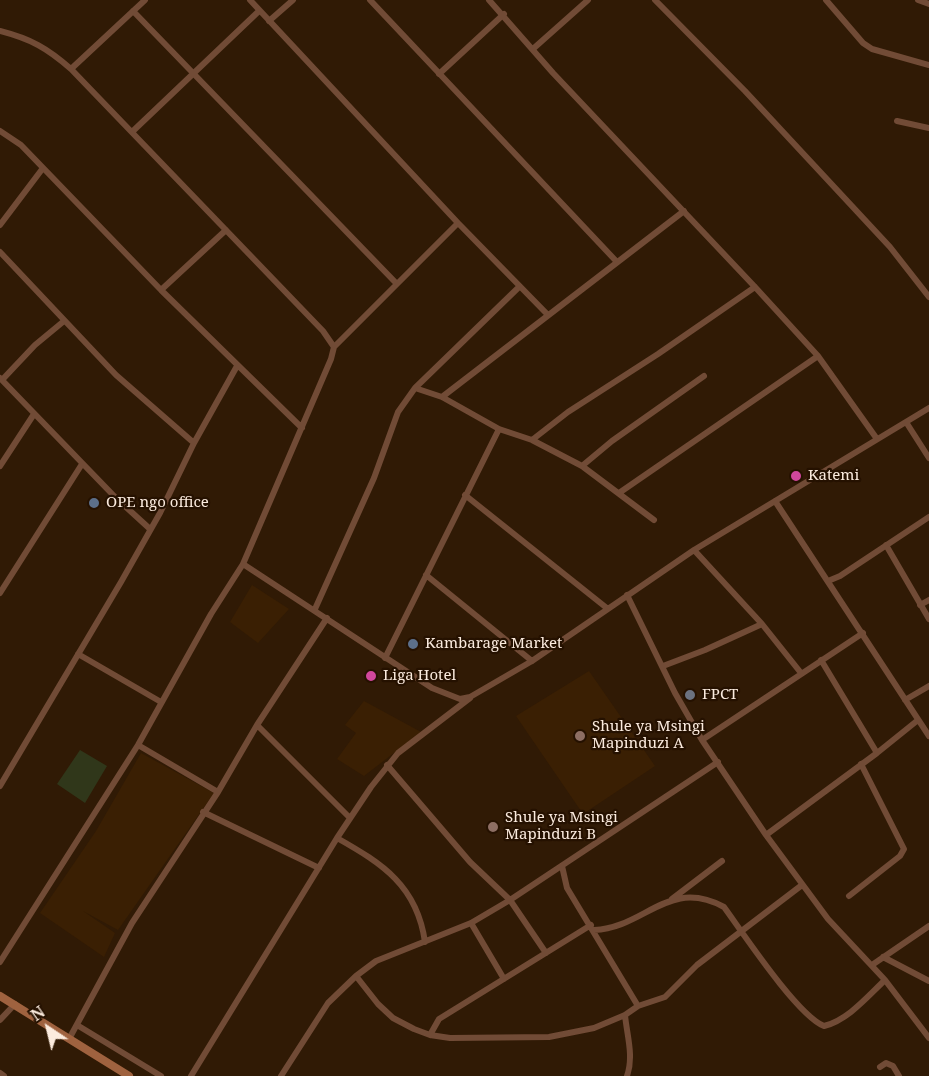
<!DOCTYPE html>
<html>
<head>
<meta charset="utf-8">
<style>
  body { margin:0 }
  #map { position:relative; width:929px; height:1076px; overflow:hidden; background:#301a05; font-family:"Noto Serif",serif }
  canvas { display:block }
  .north { position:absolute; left:18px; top:998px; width:60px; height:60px; -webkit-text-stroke:4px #251100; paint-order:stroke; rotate:325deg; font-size:16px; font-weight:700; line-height:24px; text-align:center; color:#fbebde }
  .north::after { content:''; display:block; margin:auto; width:21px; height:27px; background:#fbebde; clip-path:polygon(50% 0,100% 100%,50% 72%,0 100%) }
</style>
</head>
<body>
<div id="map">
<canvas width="929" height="1076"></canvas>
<div class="north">N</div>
</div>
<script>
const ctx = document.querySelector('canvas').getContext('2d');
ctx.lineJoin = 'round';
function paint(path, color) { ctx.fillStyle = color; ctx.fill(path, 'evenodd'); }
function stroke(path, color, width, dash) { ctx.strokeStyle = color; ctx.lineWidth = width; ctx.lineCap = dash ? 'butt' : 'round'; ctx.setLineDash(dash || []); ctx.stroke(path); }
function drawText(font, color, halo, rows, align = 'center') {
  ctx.font = font + ' "Noto Serif",serif'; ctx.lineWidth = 4.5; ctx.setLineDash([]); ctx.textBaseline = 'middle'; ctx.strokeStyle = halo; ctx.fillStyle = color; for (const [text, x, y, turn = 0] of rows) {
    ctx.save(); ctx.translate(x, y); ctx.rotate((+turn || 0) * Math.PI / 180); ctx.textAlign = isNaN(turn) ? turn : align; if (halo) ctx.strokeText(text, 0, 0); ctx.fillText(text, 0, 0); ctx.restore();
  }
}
paint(new Path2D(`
  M 252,585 L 289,609 L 258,643 L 230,622 Z
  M 589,671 L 655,766 L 583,814 L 516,716 Z
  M 364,701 L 421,732 L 364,776 L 337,759 L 356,733 L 345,725 Z
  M 141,753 L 214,793 L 118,930 L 83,911 L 115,933 L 104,957 L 40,913 L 96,831 Z`), '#3a1f03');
paint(new Path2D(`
  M 80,750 L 107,766 L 85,803 L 57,784 Z`), '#30371a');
stroke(new Path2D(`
  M 250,0 L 458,223 L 548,315
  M 370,0 L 617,262
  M 489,0 L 553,73 L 755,287 L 818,356 L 877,439
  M 655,0 L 745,91 L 890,247 L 929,297
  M 826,0 L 863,43 L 872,49 L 929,65
  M 918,0 L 929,4
  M 133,11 L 396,283
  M 269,21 L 293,0
  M 0,31 C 31,39 47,48 71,69 L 323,331 L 334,347 L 331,359 L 243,564 L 211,614 L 138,745 L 0,962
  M 534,48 L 588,0
  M 71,69 L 145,0
  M 439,74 L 504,14
  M 897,121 L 929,128
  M 0,131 L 21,145 L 161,290 L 302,428
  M 133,131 L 259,11
  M 0,225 L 43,168
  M 0,252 L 116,375 L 194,443
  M 161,290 L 226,230
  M 334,347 L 458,223
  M 0,378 L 115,497 L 150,529
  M 2,380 L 35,345 L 64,321
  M 415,388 L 442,397 L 499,429 L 532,440 L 582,466 L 654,520
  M 442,397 L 684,211
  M 906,422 L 929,458
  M 532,440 L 568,412 L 658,354 L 755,287
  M 0,466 L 34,414
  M 582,466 L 612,441 L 704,376
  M 619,493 L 818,356
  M 465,495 L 608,609
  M 775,501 L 929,736
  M 886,545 L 929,619
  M 694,550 L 762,624 L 801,673
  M 243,564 L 432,688 L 460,699 L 470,697 L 532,661 L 694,550 L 929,408
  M 426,575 L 532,661
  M 828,581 L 840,576 L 929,517
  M 0,593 L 82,464
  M 627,595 L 675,693 L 702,740 L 766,835 L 828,919 L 885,980 L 929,1038
  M 920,605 L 929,600
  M 315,609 L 374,478 L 398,412 L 415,388 L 519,287
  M 78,654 L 161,702
  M 385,658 L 499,429
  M 821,660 L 877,753
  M 663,666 L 705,650 L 762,624
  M 905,700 L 929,686
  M 257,725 L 350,818
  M 702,740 L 863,633
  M 138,745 L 218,792
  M 387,765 L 470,862 L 510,900 L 546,953
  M 0,786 L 121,582 L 160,513 L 194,443 L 237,366
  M 203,812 L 319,868
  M 766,835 L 877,753 L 918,720
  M 337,838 C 383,864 417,886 425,942
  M 562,866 L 567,888 L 638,1006
  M 849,896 L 900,856 L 904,849 L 861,764
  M 672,899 L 722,861
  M 471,923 L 504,979
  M 594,930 C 645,928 668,877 724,907 C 743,933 797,1015 824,1026 C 848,1020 867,997 885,980
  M 883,957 L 929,981
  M 872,965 L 929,926
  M 356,976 L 378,1004 L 393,1018 L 414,1029 L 430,1035 L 450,1038 L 549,1037 L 594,1028 L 625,1015 L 638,1006 L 665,997 L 697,965 L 802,885
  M 625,1015 C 627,1036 634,1056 627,1076
  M 0,1020 L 15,1004
  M 77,1025 L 161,1076
  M 430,1035 L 439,1019 L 591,925
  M 69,1039 L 132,923 L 218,792 L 257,725 L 327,618
  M 880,1067 L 886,1063 L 893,1066 L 899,1076
  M 0,1073 L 4,1076
  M 191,1076 L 337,838 L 371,787 L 398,753 L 470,698
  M 281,1076 L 328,1003 L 356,976 L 376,961 L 471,923 L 510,900 L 718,762`), '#714b36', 6);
stroke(new Path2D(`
  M 0,996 L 129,1076`), '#9f623f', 8);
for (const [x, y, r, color] of [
  [796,476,6,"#d1479c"],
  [94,503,6,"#5c6f8a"],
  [413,644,6,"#5c6f8a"],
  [371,676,6,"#d1479c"],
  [690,695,6,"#6b7280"],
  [580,736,6,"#8d6e63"],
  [493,827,6,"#8d6e63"]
]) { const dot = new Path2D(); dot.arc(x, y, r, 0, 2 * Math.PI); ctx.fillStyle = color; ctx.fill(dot); stroke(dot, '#251100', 2); }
drawText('15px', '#fbebde', '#251100', [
  ["Katemi",808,476],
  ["OPE ngo office",106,503],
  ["Kambarage Market",425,644],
  ["Liga Hotel",383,676],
  ["FPCT",702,695],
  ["Shule ya Msingi",592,727],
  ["Mapinduzi A",592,744],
  ["Shule ya Msingi",505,818],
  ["Mapinduzi B",505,835]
], 'left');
</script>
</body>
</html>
